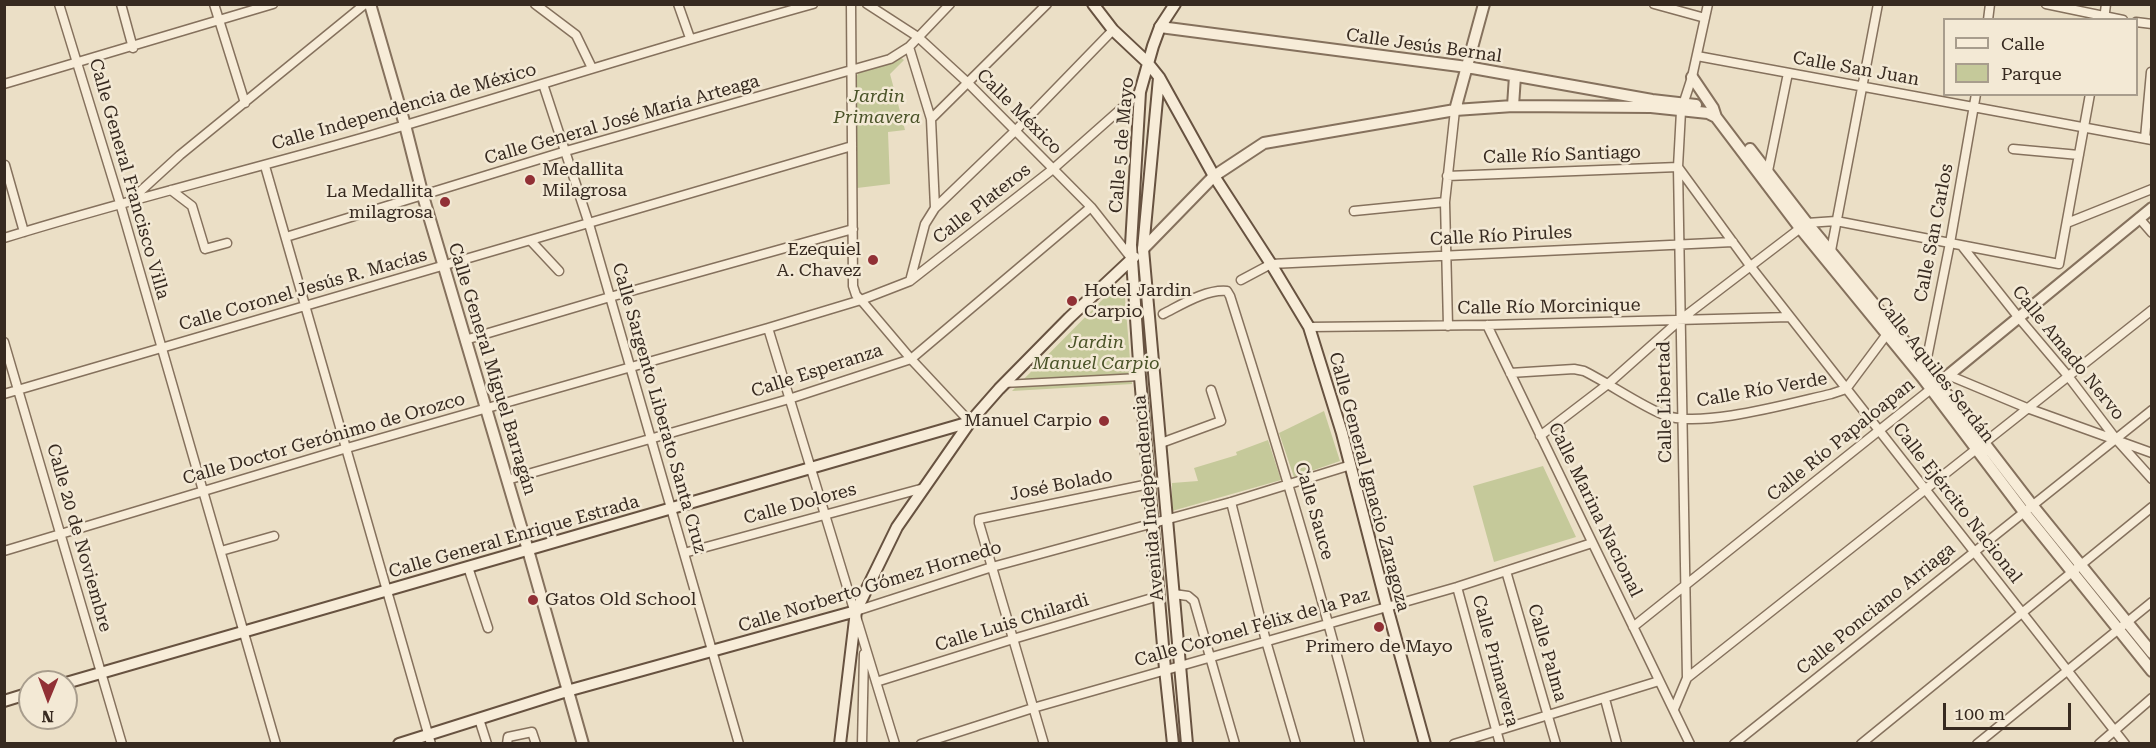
<!DOCTYPE html>
<html>
<head>
<meta charset="utf-8">
<style>
  body { margin:0 }
  #map { position:relative; width:2156px; height:748px; overflow:hidden; background:#ebdfc6; font-family:"Roboto Serif",serif }
  canvas { display:block }
  .frame { position:absolute; inset:0; border:6px solid #372a20; pointer-events:none }
  .legend { position:absolute; left:1943px; top:18px; width:195px; height:78px; box-sizing:border-box; background:#f3e9d5; border:2px solid #a89d8d; margin:0; padding:8px 10px; list-style:none; font-size:18px; color:#372a20 }
  .legend li { display:flex; align-items:center; gap:12px; height:30px }
  .legend b { width:30px; border:2px solid #a89d8d }
  .north { position:absolute; left:18px; top:670px; width:60px; height:60px; box-sizing:border-box; background:#f3e9d5; border:2px solid #a89d8d; border-radius:50%; rotate:181deg; font-size:16px; font-weight:700; line-height:24px; text-align:center; color:#372a20 }
  .north::after { content:''; display:block; margin:auto; width:21px; height:27px; background:#913035; clip-path:polygon(50% 0,100% 100%,50% 72%,0 100%) }
  .scale { position:absolute; left:1943px; top:703px; width:128px; height:27px; box-sizing:border-box; border:3px solid #372a20; border-top:0; padding-left:8px; font-size:18px; line-height:21px; white-space:nowrap; color:#372a20; -webkit-text-stroke:4px #f3e9d5; paint-order:stroke }
</style>
</head>
<body>
<div id="map">
<canvas width="2156" height="748"></canvas>
<div class="frame"></div>
<ul class="legend">
<li><b style="height:8px;background:#f7ecd8"></b>Calle</li>
<li><b style="height:16px;background:#c5c99a"></b>Parque</li>
</ul>
<div class="north">N</div>
<div class="scale">100 m</div>
</div>
<script>
const ctx = document.querySelector('canvas').getContext('2d');
ctx.lineJoin = 'round';
function paint(path, color) { ctx.fillStyle = color; ctx.fill(path, 'evenodd'); }
function stroke(path, color, width, dash) { ctx.strokeStyle = color; ctx.lineWidth = width; ctx.lineCap = dash ? 'butt' : 'round'; ctx.setLineDash(dash || []); ctx.stroke(path); }
function drawText(font, color, halo, rows, align = 'center') {
  ctx.font = font + ' "Roboto Serif",serif'; ctx.lineWidth = 5; ctx.setLineDash([]); ctx.textBaseline = 'middle'; ctx.strokeStyle = halo; ctx.fillStyle = color; for (const [text, x, y, turn = 0] of rows) {
    ctx.save(); ctx.translate(x, y); ctx.rotate((+turn || 0) * Math.PI / 180); ctx.textAlign = isNaN(turn) ? turn : align; if (halo) ctx.strokeText(text, 0, 0); ctx.fillText(text, 0, 0); ctx.restore();
  }
}
paint(new Path2D(`
  M 900,57 L 904,60 L 890,74 L 905,130 L 888,132 L 890,184 L 857,188 L 856,79 L 858,73 Z
  M 1117,289 L 1124,293 L 1125,298 L 1132,384 L 1012,391 L 1112,290 Z
  M 1324,411 L 1340,461 L 1294,477 L 1279,433 Z
  M 1268,440 L 1281,480 L 1172,511 L 1172,483 L 1198,481 L 1194,468 L 1237,455 L 1236,452 Z
  M 1543,466 L 1576,537 L 1494,562 L 1473,486 Z`), '#c5c99a');
const pedestrian = new Path2D(`
  M 1003,384 L 1140,377`);
const minor = new Path2D(`
  M 59,4 L 120,203 L 276,744
  M 121,4 L 133,48
  M 214,4 L 245,103
  M 535,4 L 576,35 L 592,68
  M 678,4 L 690,38
  M 851,4 L 853,286 L 856,295 L 861,300 L 911,359 L 970,422
  M 867,4 L 918,37 L 968,83 L 1091,207 L 1132,259
  M 1654,4 L 1705,18
  M 2046,4 L 2123,20
  M 1988,20 L 1990,4
  M 2104,20 L 2106,4
  M 2136,22 L 2152,24
  M 909,47 L 931,119 L 935,208 L 925,224 L 910,281
  M 1697,56 L 2152,140
  M 4,84 L 273,4
  M 543,84 L 589,224 L 739,744
  M 931,119 L 1047,4
  M 2145,138 L 2151,72
  M 2013,149 L 2079,155
  M 5,165 L 24,232
  M 265,166 L 431,744
  M 1764,174 L 1768,171 L 1788,73
  M 1447,176 L 1678,167 L 1751,267 L 2125,744
  M 171,190 L 192,206 L 205,249 L 227,243
  M 133,198 L 180,155 L 365,4
  M 935,208 L 1015,131 L 1113,30
  M 1354,211 L 1445,202
  M 2139,218 L 2152,233
  M 2067,223 L 2152,189
  M 286,237 L 566,151 L 890,59 L 909,47 L 950,4
  M 4,238 C 126,200 250,170 372,135 C 519,92 665,45 813,4
  M 531,241 L 559,271
  M 1962,246 L 2019,318 L 2068,376 L 2116,439 L 2152,479
  M 1830,256 L 1878,4
  M 2059,264 L 2090,94
  M 1241,280 L 1271,264 L 1733,242
  M 1163,314 C 1181,305 1206,289 1227,291 L 1230,296 C 1277,444 1322,592 1360,744
  M 1487,325 L 1690,744
  M 1448,326 L 1445,202 L 1455,110
  M 1309,327 L 1487,325 L 1790,317
  M 768,328 L 895,744
  M 465,340 L 610,297 L 853,229
  M 4,342 L 122,744
  M 1925,368 L 1950,243 L 1976,94
  M 1510,373 L 1574,369 L 1584,371 C 1610,384 1638,404 1664,415 C 1700,429 1791,403 1831,394 L 1846,389 L 1890,330
  M 1948,375 L 2027,408 L 2152,453
  M 4,394 L 852,146
  M 1540,436 L 1608,384 L 1680,320 L 1807,223 L 1836,221 L 2059,264
  M 1161,443 L 1221,421 L 1211,390
  M 507,480 L 789,399 L 911,359 L 1091,207
  M 1231,502 L 1266,641 L 1296,744
  M 4,551 L 347,448 L 768,328 L 861,300 L 910,281 L 1053,169 L 1140,92
  M 221,551 L 274,536
  M 684,553 L 924,488
  M 468,567 L 488,628
  M 1506,571 L 1556,744
  M 1457,587 L 1500,744
  M 1174,594 L 1188,596 L 1194,601 L 1235,744
  M 856,611 L 992,567 L 1231,502 L 1351,465
  M 1633,627 L 1931,389
  M 1687,678 L 2152,310
  M 876,682 L 1013,639 L 1159,596
  M 1605,699 L 1617,744
  M 1674,709 L 1687,678 L 1678,167 L 1681,111 L 1692,77 L 1708,4
  M 479,719 L 487,744
  M 507,744 L 508,737 L 532,732 L 536,744
  M 862,744 L 864,654
  M 921,744 L 1033,708 L 1457,587 L 1592,543
  M 1044,744 L 979,523 L 979,519 L 1149,484
  M 1454,744 L 1659,681
  M 1734,744 L 2152,410
  M 1861,744 L 2152,507
  M 1977,744 L 2152,602
  M 2099,744 L 2152,698`);
const tertiary = new Path2D(`
  M 370,4 L 405,125 L 423,196 L 528,550 L 583,744
  M 1160,27 L 1467,67 L 1652,100 L 1696,105
  M 1692,77 L 1713,108 L 1716,117
  M 1513,106 L 1515,76
  M 1455,110 L 1484,4
  M 1750,149 L 1807,223 L 1925,366 L 2032,505 L 2152,653
  M 1143,249 L 1214,176 L 1264,143 L 1455,110 L 1513,106 L 1651,107 L 1708,113 L 1716,117 L 1800,228 L 1922,377 L 2024,512 L 2152,671
  M 1934,387 L 2152,208`);
const secondary = new Path2D(`
  M 1093,4 L 1113,30 L 1147,62 L 1159,77 L 1214,176 L 1271,264 L 1309,327 L 1342,433 L 1387,607 L 1425,744
  M 1159,78 L 1143,249 L 1187,744
  M 66,683 L 970,422
  M 4,701 L 30,693
  M 399,744 L 567,691 L 856,611
  M 840,744 L 856,611 L 897,527 L 970,422 L 999,389 L 1069,318 L 1134,257
  M 1173,744 L 1165,669 L 1140,377 L 1131,245 L 1140,92 L 1153,46 L 1160,27 L 1175,4`);
stroke(pedestrian, '#85715d', 9);
stroke(minor, '#85715d', 11);
stroke(tertiary, '#85715d', 14);
stroke(secondary, '#675240', 14);
stroke(pedestrian, '#f7ecd8', 6);
stroke(minor, '#f7ecd8', 8);
stroke(tertiary, '#f7ecd8', 10);
stroke(secondary, '#f7ecd8', 10);
for (const [x, y, r, color] of [
  [530,180,6,"#913035"],
  [445,202,6,"#913035"],
  [873,260,6,"#913035"],
  [1072,301,6,"#913035"],
  [1104,421,6,"#913035"],
  [533,600,6,"#913035"],
  [1379,627,6,"#913035"]
]) { const dot = new Path2D(); dot.arc(x, y, r, 0, 2 * Math.PI); ctx.fillStyle = color; ctx.fill(dot); stroke(dot, '#f3e9d5', 2); }
drawText('18px', '#372a20', '#f3e9d5', [
  ["Calle Jesús Bernal",1424,46,8],
  ["Calle San Juan",1856,69,10],
  ["Calle Independencia de México",404,107,-16],
  ["Calle México",1019,112,45],
  ["Calle General José María Arteaga",622,120,-16],
  ["Calle 5 de Mayo",1122,145,-85],
  ["Calle Río Santiago",1562,155,-2],
  ["Calle General Francisco Villa",129,179,74],
  ["Calle Plateros",982,204,-38],
  ["Calle San Carlos",1934,233,-79],
  ["Calle Río Pirules",1501,236,-3],
  ["Calle Coronel Jesús R. Macías",303,290,-16],
  ["Calle Río Morcinique",1549,307,-1],
  ["Calle Amado Nervo",2068,353,51],
  ["Calle General Miguel Barragán",492,369,73],
  ["Calle Aquiles Serdán",1935,370,52],
  ["Calle Esperanza",817,371,-18],
  ["Calle Río Verde",1762,390,-10],
  ["Calle Libertad",1665,402,-91],
  ["Calle Sargento Liberato Santa Cruz",659,408,74],
  ["Calle Doctor Gerónimo de Orozco",324,439,-16],
  ["Calle Río Papaloapan",1841,440,-39],
  ["Calle General Ignacio Zaragoza",1369,482,75],
  ["José Bolado",1061,485,-11],
  ["Avenida Independencia",1149,498,-95],
  ["Calle Ejército Nacional",1957,503,52],
  ["Calle Dolores",800,504,-15],
  ["Calle Marina Nacional",1595,510,64],
  ["Calle Sauce",1314,511,74],
  ["Calle General Enrique Estrada",514,537,-16],
  ["Calle 20 de Noviembre",79,538,74],
  ["Calle Norberto Gómez Hornedo",870,587,-17],
  ["Calle Ponciano Arriaga",1876,609,-39],
  ["Calle Luis Chilardi",1012,623,-17],
  ["Calle Coronel Félix de la Paz",1252,628,-16],
  ["Calle Palma",1547,653,74],
  ["Calle Primavera",1495,661,75]
]);
drawText('italic 18px', '#495227', '#f3e9d5', [
  ["Jardin",877,97],
  ["Primavera",877,118],
  ["Jardin",1096,343],
  ["Manuel Carpio",1096,364]
]);
drawText('18px', '#372a20', '#f3e9d5', [
  ["Medallita",542,170],
  ["Milagrosa",542,191],
  ["La Medallita",433,192,"right"],
  ["milagrosa",433,213,"right"],
  ["Ezequiel",861,250,"right"],
  ["A. Chavez",861,271,"right"],
  ["Hotel Jardin",1084,291],
  ["Carpio",1084,312],
  ["Manuel Carpio",1092,421,"right"],
  ["Gatos Old School",545,600],
  ["Primero de Mayo",1379,647,"center"]
], 'left');
</script>
</body>
</html>
